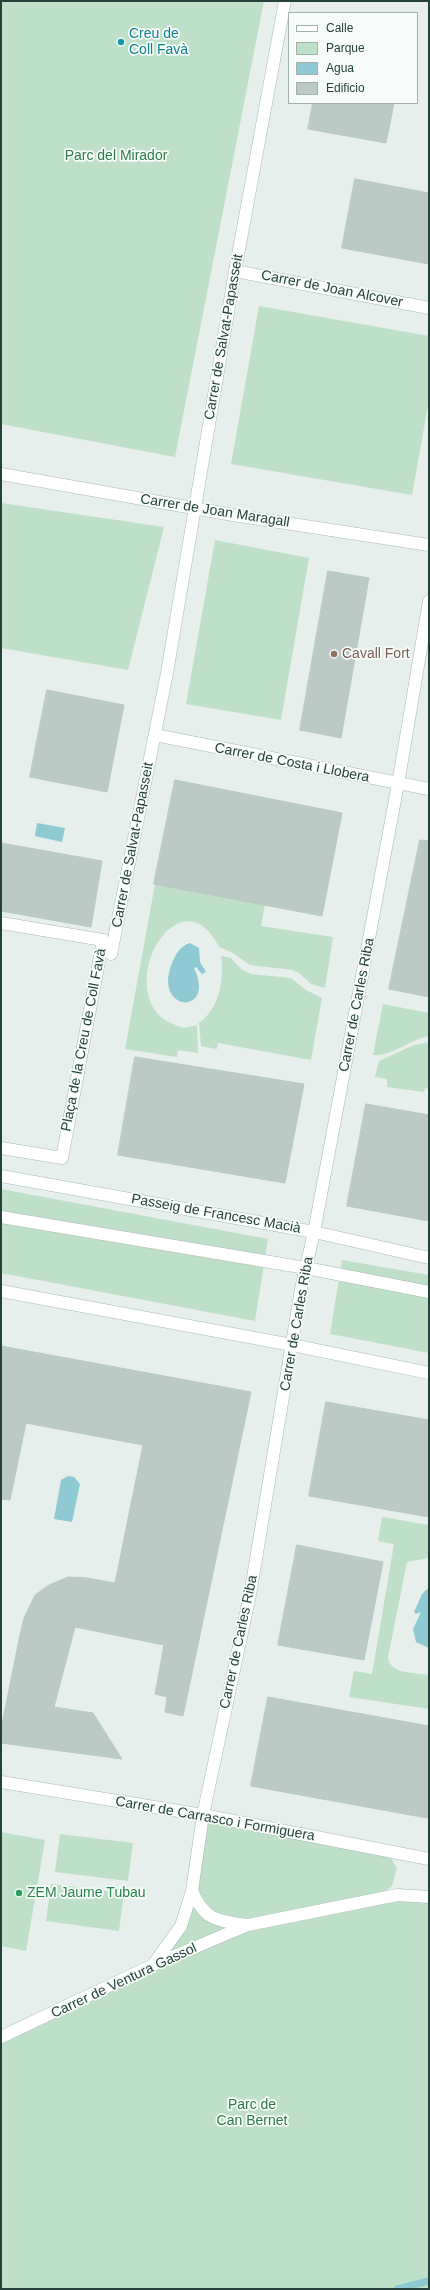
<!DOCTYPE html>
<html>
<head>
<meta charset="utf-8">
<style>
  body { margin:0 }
  #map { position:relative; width:430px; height:2290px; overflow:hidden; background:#e6efeb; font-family:Helvetica,sans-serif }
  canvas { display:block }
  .frame { position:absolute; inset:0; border:2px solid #24423a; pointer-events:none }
  .legend { position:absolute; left:288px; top:12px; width:130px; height:92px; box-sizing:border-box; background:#f7fbf9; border:1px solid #a3b1ad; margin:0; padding:5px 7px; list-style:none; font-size:12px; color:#24423a }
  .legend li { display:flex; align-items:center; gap:8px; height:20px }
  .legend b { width:20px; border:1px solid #a3b1ad }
</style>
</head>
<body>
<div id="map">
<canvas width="430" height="2290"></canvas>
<div class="frame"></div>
<ul class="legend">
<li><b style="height:5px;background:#fff"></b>Calle</li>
<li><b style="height:11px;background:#bfe0c8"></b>Parque</li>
<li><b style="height:11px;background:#8ec9d4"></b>Agua</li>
<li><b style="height:11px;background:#bbcac4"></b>Edificio</li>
</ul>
</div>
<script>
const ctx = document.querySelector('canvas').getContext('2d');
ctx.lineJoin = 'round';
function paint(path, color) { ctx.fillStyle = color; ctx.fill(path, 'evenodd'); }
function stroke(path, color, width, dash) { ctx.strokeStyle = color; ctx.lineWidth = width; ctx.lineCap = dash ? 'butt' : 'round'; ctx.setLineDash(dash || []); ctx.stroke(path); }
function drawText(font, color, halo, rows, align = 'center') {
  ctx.font = font + ' Helvetica,sans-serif'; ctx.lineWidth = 3.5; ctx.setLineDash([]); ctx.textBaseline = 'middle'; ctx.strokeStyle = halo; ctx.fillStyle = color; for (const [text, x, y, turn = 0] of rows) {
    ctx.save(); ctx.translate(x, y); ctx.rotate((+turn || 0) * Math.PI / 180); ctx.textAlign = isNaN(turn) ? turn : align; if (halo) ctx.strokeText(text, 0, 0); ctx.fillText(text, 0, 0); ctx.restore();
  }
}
paint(new Path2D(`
  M 1,1 L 264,1 L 175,457 L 1,424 Z
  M 259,306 L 429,336 L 429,400 L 412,495 L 231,464 Z
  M 1,503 L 164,527 L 128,670 L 1,648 Z
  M 215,540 L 309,558 L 281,720 L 186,704 Z
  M 155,884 L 265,904 L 261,926 L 333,937 L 325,988 L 311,984 L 299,973 L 292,970 L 250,965 L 231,952 L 219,947 C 183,875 120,973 159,1015 C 165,1022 176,1025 184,1028 L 197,1025 L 198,1053 L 178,1050 L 177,1057 L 125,1049 Z
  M 221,956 L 231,958 L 241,969 L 251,974 L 291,978 L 306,990 L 322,998 L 311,1060 L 218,1043 L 217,1049 L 201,1046 L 199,1023 C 220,1008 224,980 221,956 Z
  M 383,1004 L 429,1013 L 429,1036 C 410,1039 392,1057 373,1055 Z
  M 429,1042 L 429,1089 L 425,1088 L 424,1092 L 387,1087 L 387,1079 L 375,1077 L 379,1061 L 414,1045 Z
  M 1,1189 L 268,1239 L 255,1321 L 1,1273 Z
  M 342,1260 L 429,1275 L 429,1353 L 330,1334 Z
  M 382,1517 L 429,1525 L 429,1558 L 407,1562 L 388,1657 C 389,1674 416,1673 429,1675 L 429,1709 L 349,1697 L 354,1671 L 372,1674 L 394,1544 L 378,1541 Z
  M 203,1815 L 389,1855 L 397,1868 L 392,1886 L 377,1899 L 429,1897 L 429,2289 L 1,2289 L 1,2037 L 153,1965 L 180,1927 Z
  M 1,1832 L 45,1840 L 26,1951 L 1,1946 Z
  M 60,1834 L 133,1843 L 128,1881 L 55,1872 Z
  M 51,1884 L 124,1893 L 119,1931 L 46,1921 Z`), '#bfe0c8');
paint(new Path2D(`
  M 37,823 L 65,828 L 62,842 L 35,836 Z
  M 190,943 L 199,948 L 200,962 L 206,972 L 202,974 L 196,967 L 194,968 C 217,1016 152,1013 172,963 C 176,954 180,946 190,943 Z
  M 68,1476 L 74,1477 L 80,1484 L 72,1522 L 54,1519 L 61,1480 Z
  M 429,1587 L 429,1648 L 416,1642 L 413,1629 L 421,1612 L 416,1614 L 414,1612 L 422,1594 Z`), '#8ec9d4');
stroke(new Path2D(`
  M 397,2289 L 429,2281`), '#8ec9d4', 7);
const building = new Path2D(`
  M 313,103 L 394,103 L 386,143 L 308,129 Z
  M 355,179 L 429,193 L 429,264 L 342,248 Z
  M 328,571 L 369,578 L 341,738 L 300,730 Z
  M 47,690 L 124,705 L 107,792 L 30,777 Z
  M 175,780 L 342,813 L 322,916 L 154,884 Z
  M 420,840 L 429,841 L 429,997 L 389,989 Z
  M 1,843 L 102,861 L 91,927 L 1,911 Z
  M 135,1057 L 304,1084 L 285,1183 L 118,1155 Z
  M 366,1104 L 429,1115 L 429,1221 L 347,1206 Z
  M 1,1346 L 251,1392 L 183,1716 L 165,1712 L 167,1697 L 155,1694 L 164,1645 L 75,1627 L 54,1707 L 93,1713 L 122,1759 L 1,1743 L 1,1729 L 20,1635 L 24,1618 L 35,1595 L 49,1585 L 68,1577 L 87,1578 L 115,1583 L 143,1445 L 26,1423 L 10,1500 L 1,1499 Z
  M 326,1402 L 429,1420 L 429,1517 L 309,1496 Z
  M 297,1545 L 383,1562 L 364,1660 L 278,1645 Z
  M 268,1697 L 429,1726 L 429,1807 L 427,1818 L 251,1786 Z`);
paint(building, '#bbcac4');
stroke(building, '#b8c9c2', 1);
const street = new Path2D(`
  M 235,271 L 429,308
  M 1,474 L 233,515 L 429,545
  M 155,735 L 429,789
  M 1,923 L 103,940 L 62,1158 L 1,1148
  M 111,954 L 167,673 L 235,271 L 285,1
  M 1,1217 L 306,1268 L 429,1292
  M 1,1782 L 203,1815 L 429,1859
  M 192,1891 C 205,1921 218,1921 248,1925
  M 153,1965 L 181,1926 L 192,1891 L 203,1815 L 250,1595 L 301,1289 L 314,1232 L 398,784 L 429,601
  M 1,2037 L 153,1965 L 248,1925 L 397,1895 L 429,1897`);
const secondary = new Path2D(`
  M 1,1176 L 314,1232 L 429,1258
  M 1,1291 L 292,1345 L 429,1373`);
stroke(street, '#a8b8b2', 13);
stroke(secondary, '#a4bbb3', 13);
stroke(street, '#fff', 12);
stroke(secondary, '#fff', 12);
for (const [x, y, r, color] of [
  [121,42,4,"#0f9aa8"],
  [334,654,4,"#8d6e63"],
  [19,1893,4,"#2e9e5b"]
]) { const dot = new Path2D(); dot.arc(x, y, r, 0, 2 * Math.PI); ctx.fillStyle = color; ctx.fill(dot); stroke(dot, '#f7fbf9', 1.5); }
drawText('14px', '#0d838f', '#f7fbf9', [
  ["Creu de",129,34],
  ["Coll Favà",129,50]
], 'left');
drawText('14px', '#2d7a4b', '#f7fbf9', [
  ["Parc del Mirador",116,156],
  ["Parc de",252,2105],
  ["Can Bernet",252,2121]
]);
drawText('14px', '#24423a', '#f7fbf9', [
  ["Carrer de Joan Alcover",332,289,11],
  ["Carrer de Salvat-Papasseit",224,337,-80],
  ["Carrer de Joan Maragall",215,511,9],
  ["Carrer de Costa i Llobera",292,763,11],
  ["Carrer de Salvat-Papasseit",133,845,-79],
  ["Carrer de Carles Riba",357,1005,-79],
  ["Plaça de la Creu de Coll Favà",84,1040,-79],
  ["Passeig de Francesc Macià",216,1214,10],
  ["Carrer de Carles Riba",297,1324,-80],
  ["Carrer de Carles Riba",239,1642,-78],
  ["Carrer de Carrasco i Formiguera",215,1819,10],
  ["Carrer de Ventura Gassol",124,1981,-25]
]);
drawText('14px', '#785e54', '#f7fbf9', [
  ["Cavall Fort",342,654]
], 'left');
drawText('14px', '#27864d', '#f7fbf9', [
  ["ZEM Jaume Tubau",27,1893]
], 'left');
</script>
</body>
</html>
